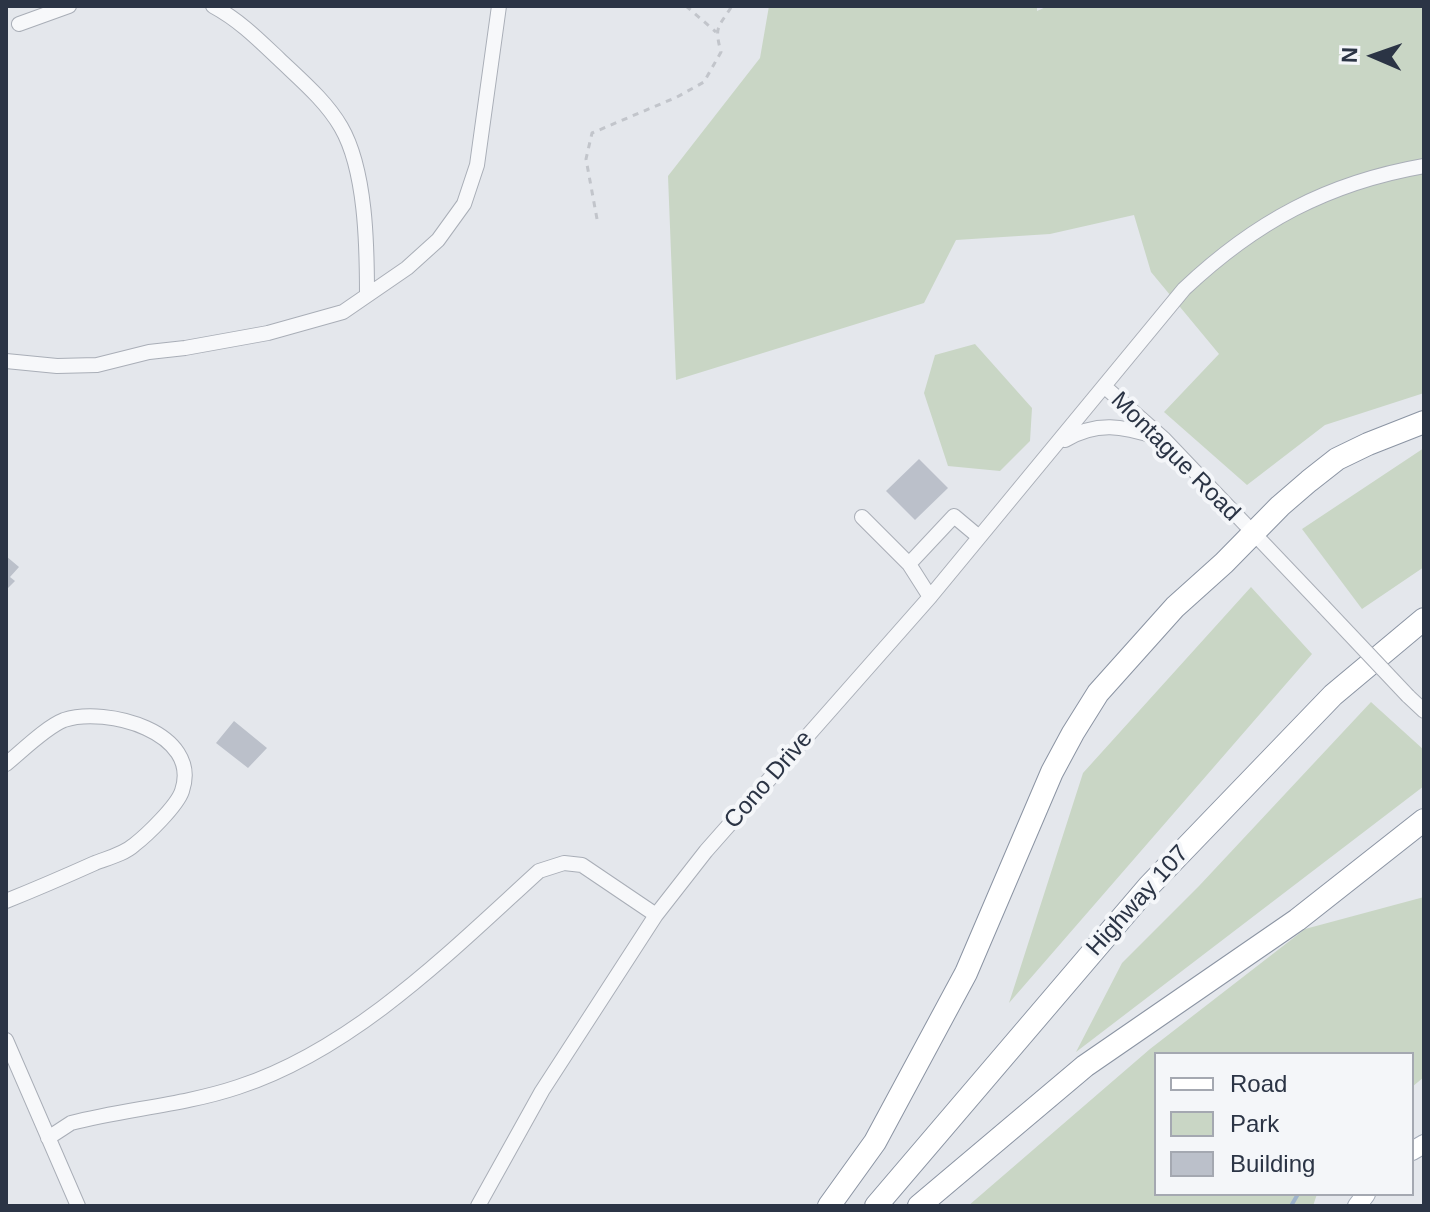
<!DOCTYPE html>
<html>
<head>
<meta charset="utf-8">
<style>
  body { margin:0 }
  #map { position:relative; width:1430px; height:1212px; overflow:hidden; background:#e4e7ec; font-family:Arial,sans-serif }
  canvas { display:block }
  .frame { position:absolute; inset:0; border:8px solid #2b3445; pointer-events:none }
  .legend { position:absolute; left:1154px; top:1052px; width:260px; height:144px; box-sizing:border-box; background:#f4f6f9; border:2px solid #a4a8b1; margin:0; padding:10px 14px; list-style:none; font-size:24px; color:#2b3445 }
  .legend li { display:flex; align-items:center; gap:16px; height:40px }
  .legend b { width:40px; border:2px solid #a4a8b1 }
  .north { position:absolute; left:1334px; top:16px; width:80px; height:80px; -webkit-text-stroke:6px #f4f6f9; paint-order:stroke; rotate:272deg; font-size:22px; font-weight:700; line-height:32px; text-align:center; color:#2b3445 }
  .north::after { content:''; display:block; margin:auto; width:28px; height:36px; background:#2b3445; clip-path:polygon(50% 0,100% 100%,50% 72%,0 100%) }
</style>
</head>
<body>
<div id="map">
<canvas width="1430" height="1212"></canvas>
<div class="frame"></div>
<ul class="legend">
<li><b style="height:10px;background:#fff"></b>Road</li>
<li><b style="height:22px;background:#c9d6c5"></b>Park</li>
<li><b style="height:22px;background:#bbc0ca"></b>Building</li>
</ul>
<div class="north">N</div>
</div>
<script>
const ctx = document.querySelector('canvas').getContext('2d');
ctx.lineJoin = 'round';
function paint(path, color) { ctx.fillStyle = color; ctx.fill(path, 'evenodd'); }
function stroke(path, color, width, dash) { ctx.strokeStyle = color; ctx.lineWidth = width; ctx.lineCap = dash ? 'butt' : 'round'; ctx.setLineDash(dash || []); ctx.stroke(path); }
function drawText(font, color, halo, rows, align = 'center') {
  ctx.font = font + ' Arial,sans-serif'; ctx.lineWidth = 8; ctx.setLineDash([]); ctx.textBaseline = 'middle'; ctx.strokeStyle = halo; ctx.fillStyle = color; for (const [text, x, y, turn = 0] of rows) {
    ctx.save(); ctx.translate(x, y); ctx.rotate((+turn || 0) * Math.PI / 180); ctx.textAlign = isNaN(turn) ? turn : align; if (halo) ctx.strokeText(text, 0, 0); ctx.fillText(text, 0, 0); ctx.restore();
  }
}
paint(new Path2D(`
  M 769,6 L 1037,6 L 1037,11 L 1048,6 L 1424,6 L 1424,393 L 1325,425 L 1247,485 L 1164,412 L 1219,354 L 1151,272 L 1134,215 L 1050,234 L 956,240 L 924,303 L 676,380 L 668,176 L 760,58 Z
  M 975,344 L 1032,408 L 1030,441 L 1000,471 L 948,466 L 924,393 L 935,355 Z
  M 1424,448 L 1424,567 L 1362,609 L 1302,529 Z
  M 1251,587 L 1312,654 L 1009,1003 L 1083,773 Z
  M 1371,702 L 1424,750 L 1424,786 L 1076,1052 L 1122,963 L 1199,886 Z
  M 1424,897 L 1424,1077 L 1412,1087 L 1412,1054 L 1156,1054 L 1156,1194 L 1317,1194 L 1313,1206 L 968,1206 L 1150,1049 L 1305,929 Z`), '#c9d6c5');
stroke(new Path2D(`
  M 1291,1206 L 1298,1194`), '#9fb4cc', 4);
paint(new Path2D(`
  M 919,459 L 948,488 L 915,520 L 886,491 Z
  M 6,556 L 19,567 L 10,577 L 15,581 L 6,590 Z
  M 234,721 L 267,748 L 248,768 L 216,743 Z`), '#bbc0ca');
const minor = new Path2D(`
  M 213,6 C 239,20 258,39 279,59 C 301,80 326,101 341,127 C 366,170 367,246 367,295
  M 19,24 L 69,6
  M 6,361 L 57,366 L 97,365 L 149,352 L 185,348 L 268,333 L 343,312 L 407,268 L 438,240 L 464,204 L 477,165 L 499,6
  M 1105,387 L 1164,439 L 1323,606
  M 1065,440 C 1097,421 1123,426 1156,437
  M 862,517 L 909,564 L 930,597
  M 909,564 L 954,516 L 979,537
  M 1408,696 L 1424,711
  M 6,764 C 22,751 46,727 64,720 C 106,706 202,732 182,791 C 177,806 147,835 134,845 C 124,854 108,858 95,863 C 66,876 36,889 6,901
  M 6,1040 L 78,1206
  M 48,1138 L 71,1123 C 126,1109 184,1105 238,1087 C 354,1049 450,952 539,871 L 564,863 L 582,865 L 656,915
  M 478,1206 L 542,1091 L 656,915 L 706,851 L 930,597 L 1184,289 C 1255,222 1327,183 1424,166`);
const major = new Path2D(`
  M 1412,1151 L 1424,1144
  M 1357,1206 L 1366,1194`);
const highway = new Path2D(`
  M 829,1206 L 875,1142 L 966,973 L 1052,772 L 1073,733 L 1098,693 L 1175,607 L 1224,563 L 1280,506 L 1309,481 L 1337,459 L 1368,444 L 1424,422
  M 876,1206 L 1149,886 L 1333,695 L 1424,619
  M 919,1206 L 1085,1066 L 1297,920 L 1424,820`);
stroke(minor, '#a9aeb7', 16);
stroke(major, '#a3abb8', 20);
stroke(highway, '#8b94a3', 24);
stroke(new Path2D(`
  M 686,6 L 716,32
  M 597,219 L 586,159 L 592,133 L 677,97 L 704,82 L 721,52 C 714,26 718,28 732,6`), '#c2c5cb', 3, [6, 6]);
stroke(minor, '#f7f8fa', 14);
stroke(major, '#fff', 18);
stroke(highway, '#fff', 22);
const minorBridge = new Path2D(`
  M 1323,606 L 1408,696`);
stroke(minorBridge, '#a9aeb7', 16, []);
stroke(minorBridge, '#f7f8fa', 14);
drawText('24px', '#2b3445', '#f4f6f9', [
  ["Montague Road",1175,457,45],
  ["Cono Drive",769,780,-49],
  ["Highway 107",1138,901,-48]
]);
</script>
</body>
</html>
